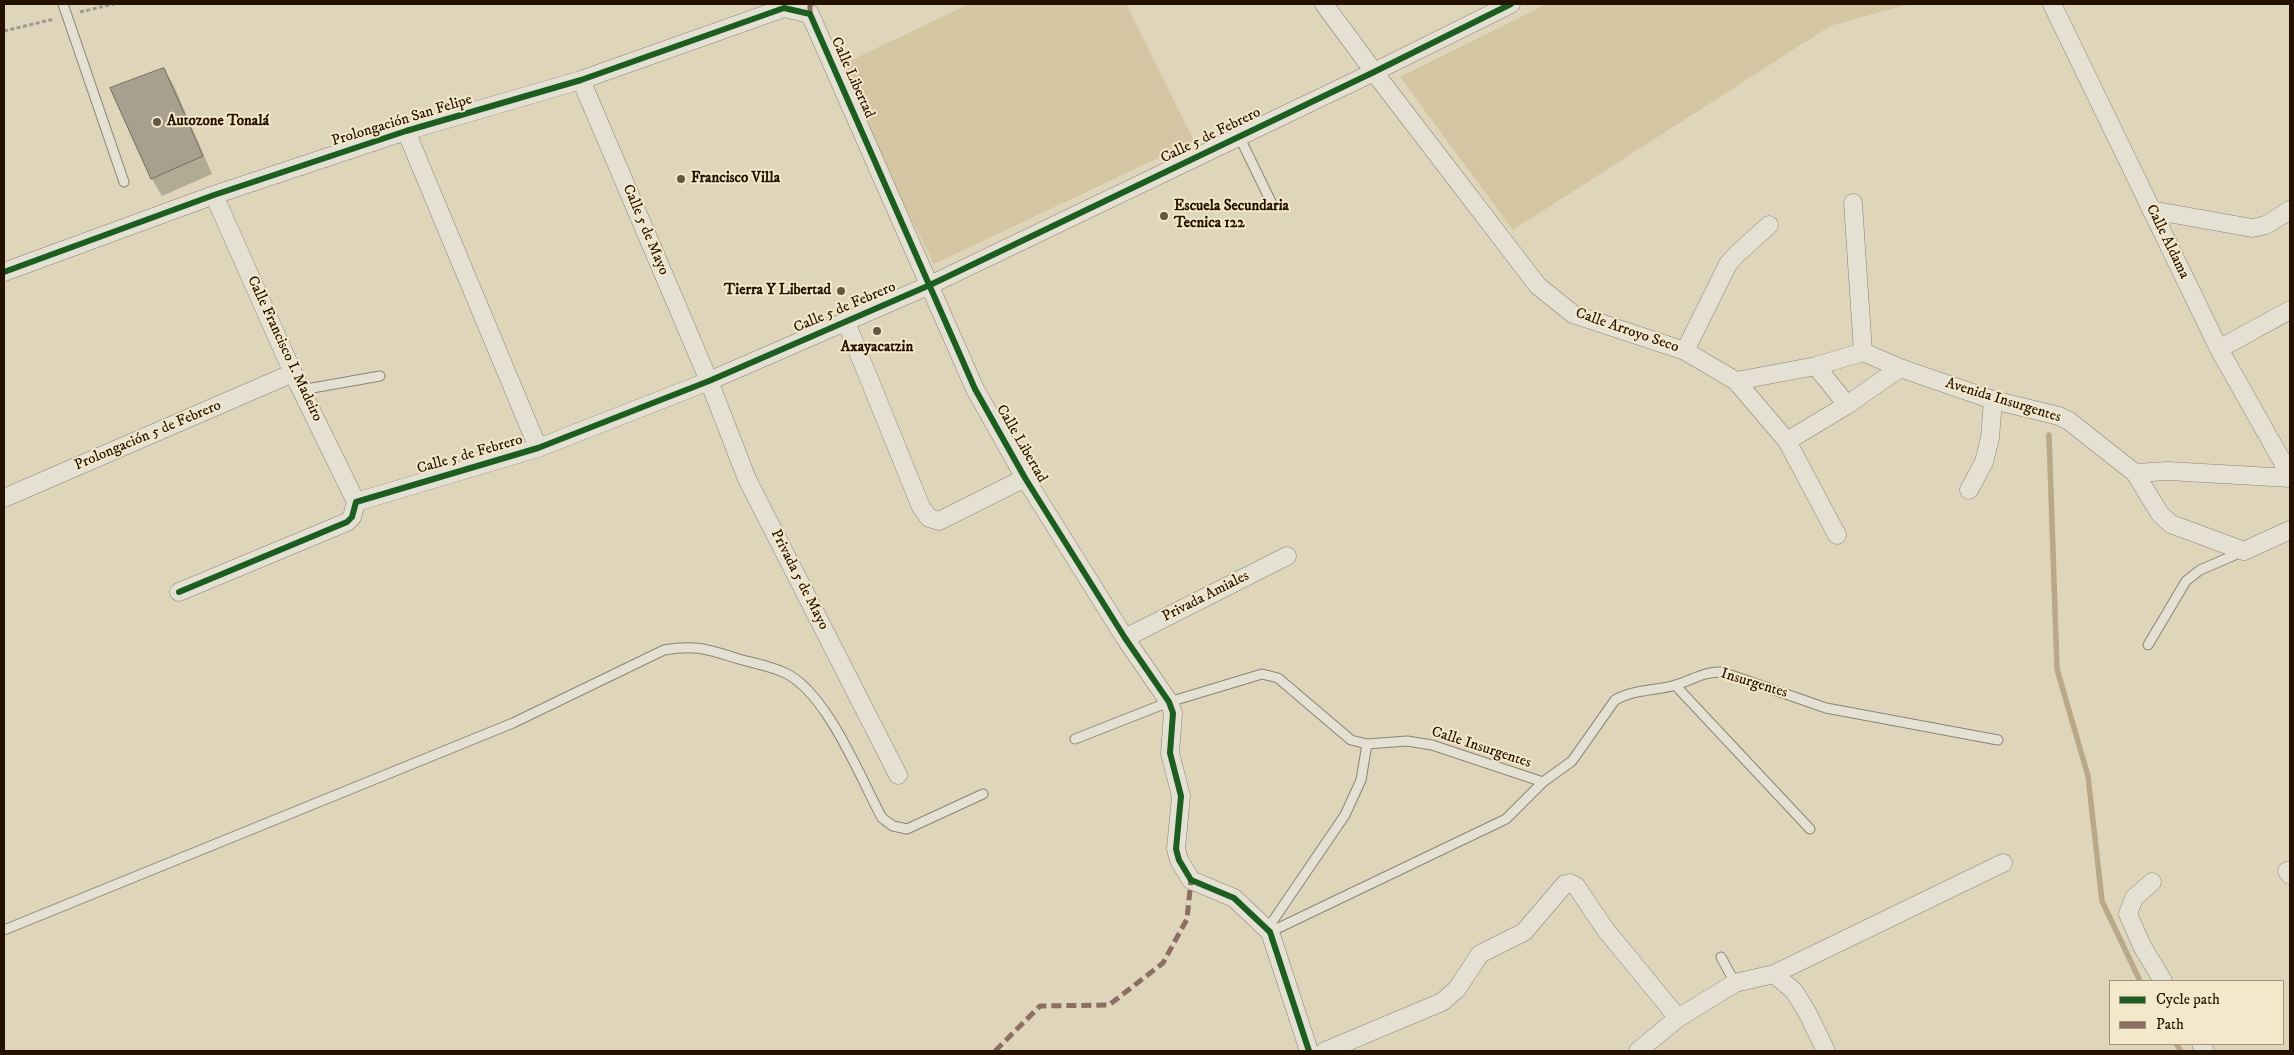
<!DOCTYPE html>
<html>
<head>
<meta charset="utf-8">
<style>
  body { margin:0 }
  #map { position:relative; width:2294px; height:1055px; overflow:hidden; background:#ded5bb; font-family:"IM FELL DW Pica",serif }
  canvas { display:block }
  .frame { position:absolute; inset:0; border:5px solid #251100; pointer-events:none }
  .legend { position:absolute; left:2109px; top:980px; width:175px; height:65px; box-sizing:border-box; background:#f3e8c9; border:1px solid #a19279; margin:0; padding:6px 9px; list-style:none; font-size:15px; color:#251100 }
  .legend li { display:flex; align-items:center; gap:10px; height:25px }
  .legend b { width:25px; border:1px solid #a19279 }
</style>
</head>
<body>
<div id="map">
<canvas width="2294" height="1055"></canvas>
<div class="frame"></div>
<ul class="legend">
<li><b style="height:6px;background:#1b5e20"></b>Cycle path</li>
<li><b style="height:6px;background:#8d6e63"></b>Path</li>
</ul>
</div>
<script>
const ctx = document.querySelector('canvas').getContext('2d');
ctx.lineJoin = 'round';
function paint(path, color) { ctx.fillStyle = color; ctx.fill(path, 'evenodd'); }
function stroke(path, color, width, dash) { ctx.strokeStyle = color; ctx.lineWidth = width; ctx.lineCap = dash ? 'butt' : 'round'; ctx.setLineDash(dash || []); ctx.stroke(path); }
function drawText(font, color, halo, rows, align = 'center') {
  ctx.font = font + ' "IM FELL DW Pica",serif'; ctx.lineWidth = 4; ctx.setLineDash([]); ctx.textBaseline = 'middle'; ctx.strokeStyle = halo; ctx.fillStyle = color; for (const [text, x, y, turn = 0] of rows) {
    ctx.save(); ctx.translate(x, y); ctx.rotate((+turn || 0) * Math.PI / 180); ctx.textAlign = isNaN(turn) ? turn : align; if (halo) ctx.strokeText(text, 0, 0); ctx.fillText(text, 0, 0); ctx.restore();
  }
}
paint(new Path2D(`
  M 969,4 L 1126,4 L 1194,141 L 934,264 L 835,68 Z
  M 1547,4 L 1909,4 L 1830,26 L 1513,230 L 1400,77 Z`), '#d4c6a3');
paint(new Path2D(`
  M 164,69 L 174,86 L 212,174 L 162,196 L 152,179 L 112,89 Z`), '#0003');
stroke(new Path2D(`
  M 2049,435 L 2057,669 L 2088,776 L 2102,901 L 2140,981
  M 2176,1044 L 2181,1051`), '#b9a988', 5.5);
const building = new Path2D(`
  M 164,68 L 203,156 L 151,179 L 110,88 Z`);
paint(building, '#a8a08e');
stroke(building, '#726a5b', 1);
const service = new Path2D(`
  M 63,4 L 124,182
  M 1239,136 L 1273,206
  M 301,390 L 380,376
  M 2148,645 L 2186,581 L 2200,570 L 2244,551
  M 1675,685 L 1810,829
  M 1075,739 L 1169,702 L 1262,674 L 1278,678 L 1351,740 L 1367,744 L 1407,741 L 1432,745 L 1543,782
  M 1268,928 L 1345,815 L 1361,780 L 1367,744
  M 4,930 L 513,723 L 664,650 C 696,644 709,650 739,659 C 753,663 769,666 783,672 C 826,690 860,777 882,818 L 893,826 L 907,829 L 983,794
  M 1270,932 L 1506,819 L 1543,782 L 1572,761 L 1615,700 C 1634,689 1656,691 1676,685 C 1692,680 1705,671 1722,672 L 1826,708 L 1998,740
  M 1721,957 L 1735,983`);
const minor = new Path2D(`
  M 1324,4 L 1374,72 L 1538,286 L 1573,314 L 1685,351 L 1736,381 L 1787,441 L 1837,535
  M 2052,4 L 2219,349 L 2290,475
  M 581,80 L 709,381 L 747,479 L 898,775
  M 406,131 L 538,448
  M 214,195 L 293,373 L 356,502
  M 1853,203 L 1863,352
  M 2151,210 L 2252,228 L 2266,225 L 2290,210
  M 4,272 L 214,195 L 406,131 L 581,80 L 784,8 L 810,14 L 975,389 L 1025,478 L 1125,638 L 1169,702 L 1173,713 L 1170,753 L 1181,796 L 1176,849 L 1179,860 L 1191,880 L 1234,898 L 1270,932 L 1309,1051
  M 846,322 L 921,507 L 929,518 L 939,521 L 1025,478
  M 2219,349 L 2290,310
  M 1685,351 L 1728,264 L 1737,254 L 1769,225
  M 1816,366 L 1847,405
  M 1736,381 L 1816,366 L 1863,352 L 1900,368 L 1993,400 L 2059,416 L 2069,421 L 2135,473 L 2160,514 L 2171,524 L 2244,551 L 2290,530
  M 1787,441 L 1847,405 L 1900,368
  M 2135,473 L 2168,471 L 2290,478
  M 1969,490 L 1984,462 L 1990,438 L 1993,400
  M 4,498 L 293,373
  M 179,592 L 347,522 L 352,517 L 356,502 L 538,448 L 709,381 L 930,285 L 1374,72 L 1511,4
  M 1125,638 L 1287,556
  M 2287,871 L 2290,875
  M 2152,882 L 2134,898 L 2128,914 L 2142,946 L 2163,981
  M 1774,974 L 2003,863
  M 2201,1044 L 2205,1051
  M 1325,1051 L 1442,1002 L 1457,989 L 1480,954 L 1524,932 L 1565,884 L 1570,883 L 1576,886 L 1605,929 L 1678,1018
  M 1638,1051 L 1678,1018 L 1735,983 L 1774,974 L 1794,991 L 1807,1012 L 1826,1051`);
stroke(service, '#8c8474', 11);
stroke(minor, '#8c8474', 19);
stroke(new Path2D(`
  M 80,12 L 114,4
  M 4,31 L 54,19`), '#9f9a8e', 3, [4, 2.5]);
stroke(service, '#e4e0d3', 9);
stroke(minor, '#e4e0d3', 18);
stroke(new Path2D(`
  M 810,14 L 810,4
  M 995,1051 L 1040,1006 L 1109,1005 L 1163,963 L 1187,919 L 1191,880`), '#8d6e63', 5, [10, 5]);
stroke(new Path2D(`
  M 4,272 L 214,195 L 406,131 L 581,80 L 784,8 L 810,14 L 975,389 L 1025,478 L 1125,638 L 1169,702 L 1173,713 L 1170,753 L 1181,796 L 1176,849 L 1179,860 L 1191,880 L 1234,898 L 1270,932 L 1309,1051
  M 179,592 L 347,522 L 352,517 L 356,502 L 538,448 L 709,381 L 930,285 L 1374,72 L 1511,4`), '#1b5e20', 6);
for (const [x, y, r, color] of [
  [157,122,5,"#665641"],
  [681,179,5,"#665641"],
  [1164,216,5,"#665641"],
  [841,291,5,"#665641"],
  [877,331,5,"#665641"]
]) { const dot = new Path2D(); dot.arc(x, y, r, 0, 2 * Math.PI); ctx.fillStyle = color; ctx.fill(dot); stroke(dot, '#f3e8c9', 2); }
drawText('15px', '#251100', '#f3e8c9', [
  ["Calle Libertad",852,78,66],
  ["Prolongación San Felipe",402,121,-17],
  ["Calle 5 de Febrero",1211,136,-26],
  ["Calle 5 de Mayo",645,230,67],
  ["Calle Aldama",2167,242,64],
  ["Calle 5 de Febrero",845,308,-23],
  ["Calle Arroyo Seco",1627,331,19],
  ["Calle Francisco I. Madeiro",284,349,65],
  ["Avenida Insurgentes",2003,401,17],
  ["Prolongación 5 de Febrero",148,436,-23],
  ["Calle Libertad",1021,444,60],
  ["Calle 5 de Febrero",470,455,-16],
  ["Privada 5 de Mayo",799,580,63],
  ["Privada Amiales",1206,597,-27],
  ["Insurgentes",1754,684,17],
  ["Calle Insurgentes",1481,748,18]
]);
drawText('bold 15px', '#251100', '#f3e8c9', [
  ["Autozone Tonalá",167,122],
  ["Francisco Villa",691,179],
  ["Escuela Secundaria",1174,207],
  ["Tecnica 122",1174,224],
  ["Tierra Y Libertad",831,291,"right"],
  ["Axayacatzin",877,348,"center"]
], 'left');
</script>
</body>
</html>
